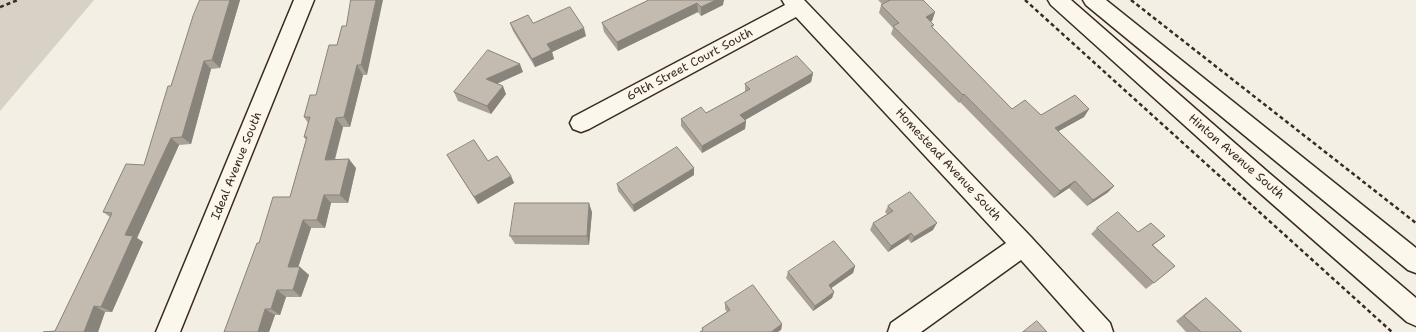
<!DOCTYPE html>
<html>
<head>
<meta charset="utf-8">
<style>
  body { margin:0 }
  canvas { display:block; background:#f3efe4 }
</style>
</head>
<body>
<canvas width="1416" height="332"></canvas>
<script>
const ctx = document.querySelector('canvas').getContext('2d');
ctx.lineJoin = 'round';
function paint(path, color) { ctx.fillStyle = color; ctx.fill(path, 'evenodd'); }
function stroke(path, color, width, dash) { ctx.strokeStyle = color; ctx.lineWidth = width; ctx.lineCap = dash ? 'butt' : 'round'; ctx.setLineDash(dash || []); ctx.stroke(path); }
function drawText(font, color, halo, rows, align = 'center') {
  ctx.font = font + ' "Shantell Sans",sans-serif'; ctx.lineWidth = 3; ctx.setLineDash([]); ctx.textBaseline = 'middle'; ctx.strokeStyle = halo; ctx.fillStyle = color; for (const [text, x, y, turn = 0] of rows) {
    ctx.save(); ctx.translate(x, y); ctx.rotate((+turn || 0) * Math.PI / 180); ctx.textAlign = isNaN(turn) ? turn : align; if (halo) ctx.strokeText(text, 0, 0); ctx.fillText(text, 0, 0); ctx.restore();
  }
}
paint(new Path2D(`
  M 0,0 L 94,0 L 0,111 Z`), '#d8d1c6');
const street = new Path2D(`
  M 294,0 L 314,0 L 180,332 L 156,332 Z
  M 782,0 L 804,0 L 806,2 L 1031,237 L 1110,323 L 1113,332 L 1085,332 L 1021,260 L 921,332 L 888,332 L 891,323 L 1006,243 L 796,17 L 589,129 L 581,132 L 573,129 L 570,123 L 573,117 L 785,5 Z`);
const secondary = new Path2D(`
  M 1048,0 L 1071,0 L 1269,173 L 1416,298 L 1416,326 L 1407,322 L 1253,187 L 1051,5 Z
  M 1083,0 L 1106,0 L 1416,248 L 1416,273 L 1408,270 L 1086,5 Z`);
stroke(street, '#3b2a1e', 3);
stroke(secondary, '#3b2a1e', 3);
stroke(new Path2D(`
  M 1025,0 L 1392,332
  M 1131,0 L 1416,223
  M 0,7 L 18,0`), '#3b2a1e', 2.5, [4, 3]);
paint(street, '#fbf7ec');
paint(secondary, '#fbf7ec');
paint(new Path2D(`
  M 200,0 L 240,0 L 220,68 L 211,69 L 191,144 L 179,145 L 137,238 L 143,242 L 112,312 L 105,312 L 98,332 L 43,332 L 55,331 L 110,217 L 103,212 L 144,165 Z
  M 649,0 L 723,5 L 701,16 L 698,12 L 618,51 L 604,32 L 602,23 Z
  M 878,0 L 924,0 L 924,1 L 935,12 L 932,21 L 931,21 L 933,28 L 1012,109 L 1041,115 L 1089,109 L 1084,117 L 1058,131 L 1114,186 L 1107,193 L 1087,206 L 1069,188 L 1054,198 L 960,102 L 959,103 L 891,34 L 893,28 L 879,13 L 881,5 L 882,4 Z
  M 510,23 L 586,36 L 552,52 L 554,59 L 535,67 L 513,31 Z
  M 342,26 L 367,75 L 363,75 L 350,127 L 343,127 L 335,160 L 356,168 L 348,203 L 331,203 L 325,228 L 311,228 L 298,267 L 309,275 L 301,297 L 286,297 L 280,315 L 275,315 L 269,332 L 224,332 L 259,243 L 290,197 L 306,140 L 304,137 L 308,123 L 304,117 L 316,95 L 337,45 Z
  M 523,72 L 497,84 L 506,94 L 491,114 L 458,101 L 454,92 Z
  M 813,73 L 811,82 L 745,120 L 746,121 L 745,129 L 702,153 L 681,126 L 681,119 L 706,113 L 745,92 L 745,84 Z
  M 447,155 L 488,161 L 511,176 L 514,183 L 478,204 Z
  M 694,175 L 634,212 L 618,191 L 617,184 Z
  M 888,206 L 933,230 L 911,243 L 908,239 L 888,252 L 870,230 L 873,223 L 887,214 L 885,212 Z
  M 592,212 L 589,245 L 515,244 L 510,236 Z
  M 1097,228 L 1138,232 L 1165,236 L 1153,245 L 1175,266 L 1146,289 L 1091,234 Z
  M 855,266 L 853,273 L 831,288 L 834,292 L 832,298 L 813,311 L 786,278 L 788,272 Z
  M 1206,298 L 1242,332 L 1186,332 L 1176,321 L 1197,304 Z
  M 725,303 L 782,324 L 781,330 L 702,331 L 702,328 L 727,312 L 725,309 Z`), '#a8a197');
paint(new Path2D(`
  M 230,0 L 240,0 L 220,68 L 212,60 Z
  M 376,0 L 383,0 L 367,75 L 361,65 Z
  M 716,0 L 724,0 L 723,5 L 701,16 L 701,7 Z
  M 697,3 L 698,12 L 618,51 L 617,42 Z
  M 935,12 L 932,21 L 923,25 L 926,17 Z
  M 584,28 L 586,36 L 552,52 L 554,59 L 535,67 L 532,59 L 547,44 Z
  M 204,61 L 211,69 L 191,144 L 182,137 Z
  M 520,64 L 523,72 L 489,87 L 486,79 Z
  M 357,65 L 363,75 L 350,127 L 344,117 Z
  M 813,73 L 811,82 L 740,123 L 740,115 Z
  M 503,86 L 506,94 L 491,114 L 487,106 Z
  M 964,94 L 960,102 L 959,103 L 963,95 Z
  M 1089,109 L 1084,117 L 1050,136 L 1055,128 Z
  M 336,118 L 343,127 L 332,169 L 325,160 Z
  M 746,121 L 745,129 L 702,153 L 702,146 Z
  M 171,138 L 179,145 L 137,238 L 143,242 L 112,312 L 101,307 L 125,235 Z
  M 349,159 L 356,168 L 348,203 L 340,195 Z
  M 694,168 L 694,175 L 634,212 L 633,205 Z
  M 511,176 L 514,183 L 478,204 L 474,197 Z
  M 1075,181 L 1069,188 L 1054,198 L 1060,191 Z
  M 1114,186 L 1107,193 L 1087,206 L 1093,200 Z
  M 324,195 L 331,203 L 325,228 L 317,220 Z
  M 589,203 L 592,212 L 589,245 L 587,236 Z
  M 303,220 L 311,228 L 296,274 L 288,267 Z
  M 937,223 L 933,230 L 911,243 L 914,237 Z
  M 911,233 L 908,239 L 888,252 L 891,246 Z
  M 1165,236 L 1145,251 L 1152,245 Z
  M 855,266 L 853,273 L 827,291 L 829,285 Z
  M 300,267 L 309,275 L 301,297 L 293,290 Z
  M 277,290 L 286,297 L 280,315 L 271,309 Z
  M 834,292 L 832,298 L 813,311 L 815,306 Z
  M 94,306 L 105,312 L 98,332 L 84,332 Z
  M 265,309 L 275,315 L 269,332 L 258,332 Z
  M 782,324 L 781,330 L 778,332 L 771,332 Z`), '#88837b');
const building = new Path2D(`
  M 200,0 L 230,0 L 212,60 L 204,61 L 182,137 L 171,138 L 125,235 L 133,236 L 101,307 L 94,306 L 84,332 L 43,332 L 55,331 L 112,213 L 103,212 L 126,164 L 144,165 L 168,86 L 171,86 L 193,16 Z
  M 351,0 L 376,0 L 361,65 L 357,65 L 344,117 L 336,118 L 325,160 L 349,159 L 340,195 L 324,195 L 317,220 L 303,220 L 288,267 L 300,267 L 293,290 L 277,290 L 271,309 L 265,309 L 258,332 L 224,332 L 257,243 L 259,243 L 273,197 L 290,197 L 307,137 L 304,137 L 310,117 L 304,117 L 310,95 L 316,95 L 329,45 L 337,45 L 342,26 L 346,26 Z
  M 649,0 L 716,0 L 701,7 L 697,3 L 617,42 L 602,23 Z
  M 889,0 L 923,0 L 935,12 L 926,17 L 934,25 L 931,26 L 1012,109 L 1025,100 L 1041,115 L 1075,95 L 1089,109 L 1055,128 L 1114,186 L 1093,200 L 1075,181 L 1060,191 L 964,94 L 963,95 L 893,26 L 899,23 L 881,5 L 890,0 Z
  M 570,7 L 584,28 L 547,44 L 551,50 L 532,59 L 510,23 L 528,15 L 533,23 Z
  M 488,50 L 520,64 L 486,79 L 503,86 L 487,106 L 454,92 Z
  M 797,56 L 813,73 L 740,115 L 746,121 L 702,146 L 681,119 L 701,107 L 706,113 L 750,89 L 745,84 Z
  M 474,140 L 488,161 L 497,156 L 511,176 L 474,197 L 447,155 Z
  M 677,147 L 694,168 L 633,205 L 617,184 Z
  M 910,192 L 937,223 L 914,237 L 911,233 L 891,246 L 873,223 L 893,211 L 888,206 Z
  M 515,203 L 589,203 L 587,236 L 510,236 Z
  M 1118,212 L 1138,232 L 1151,223 L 1165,236 L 1152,245 L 1175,266 L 1154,283 L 1097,228 Z
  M 834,241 L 855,266 L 829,285 L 834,292 L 815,306 L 788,272 Z
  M 753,285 L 782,324 L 771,332 L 700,332 L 703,330 L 702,328 L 730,310 L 725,303 Z
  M 1206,298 L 1242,332 L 1201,332 L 1184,316 Z
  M 1037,321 L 1047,332 L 1023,332 Z`);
paint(building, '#c3bbb0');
stroke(building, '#88837b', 1);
drawText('12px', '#3b2a1e', '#fbf7ec', [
  ["69th Street Court South",690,65,-28],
  ["Hinton Avenue South",1236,157,41],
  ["Homestead Avenue South",948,165,47],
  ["Ideal Avenue South",237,166,-68]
]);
</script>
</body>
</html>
